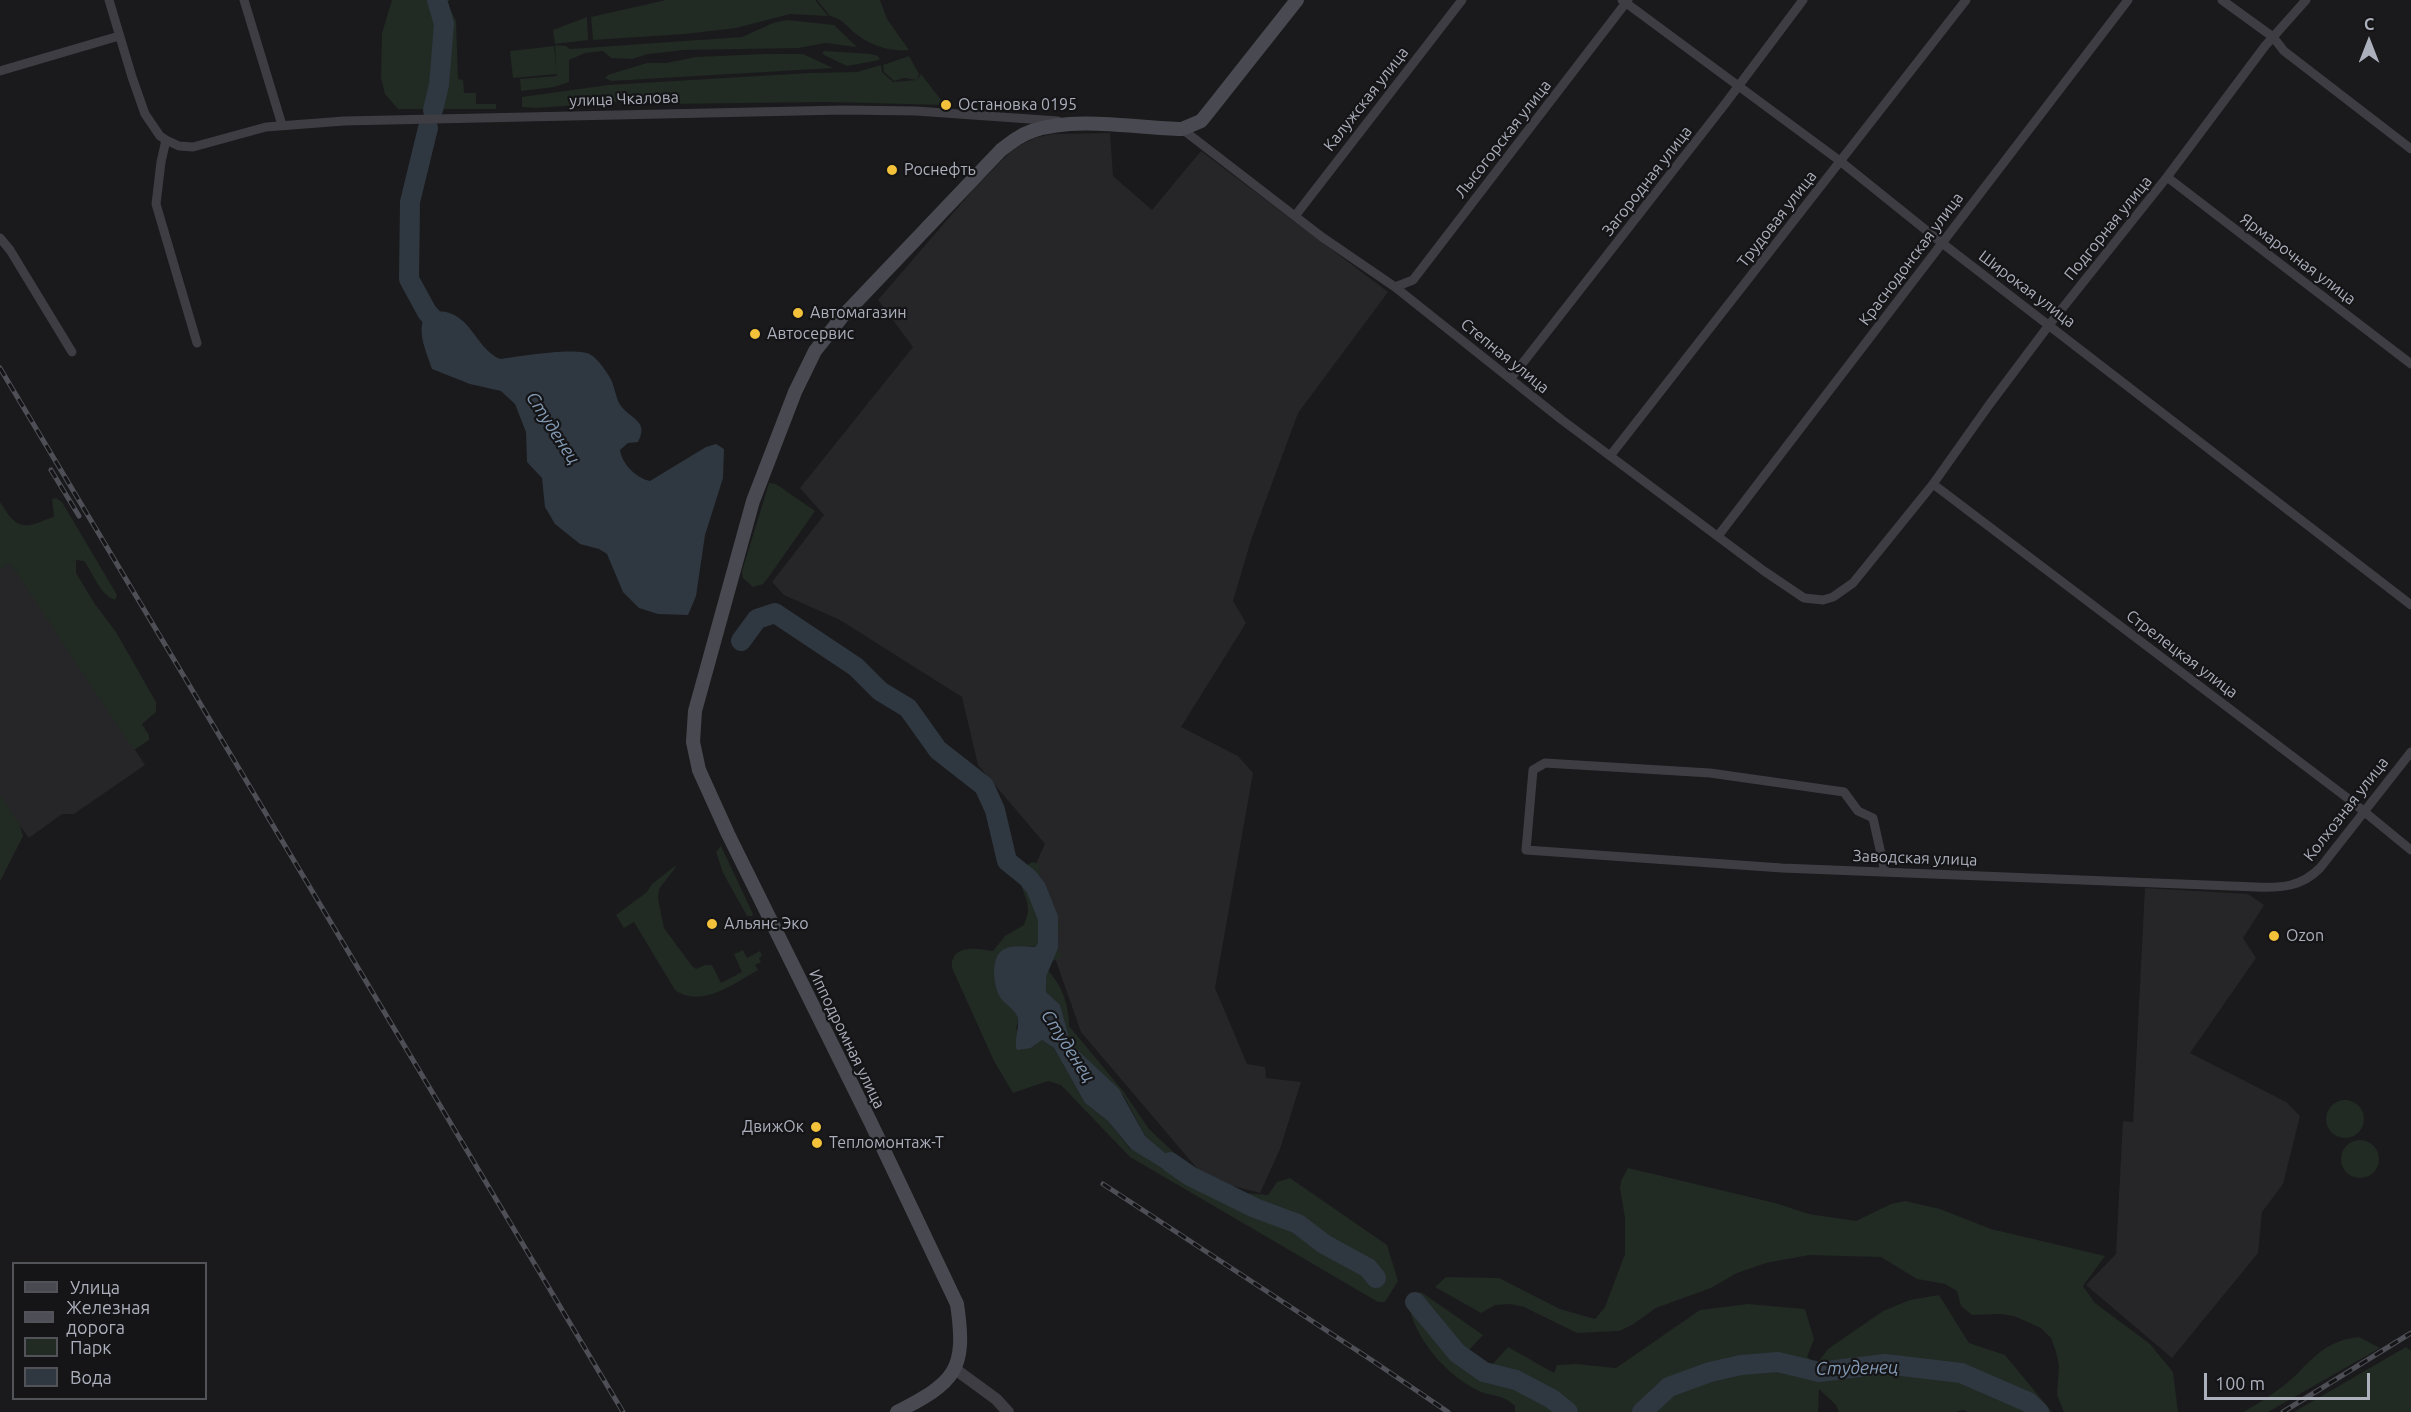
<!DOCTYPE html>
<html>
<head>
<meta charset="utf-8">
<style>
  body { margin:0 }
  #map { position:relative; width:2411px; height:1412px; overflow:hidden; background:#1a1a1c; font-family:Ubuntu,sans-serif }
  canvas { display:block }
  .legend { position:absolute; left:12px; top:1262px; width:195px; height:138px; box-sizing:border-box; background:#151517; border:2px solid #515359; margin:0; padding:8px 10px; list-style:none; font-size:18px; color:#acb0bc }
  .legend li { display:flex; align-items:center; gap:12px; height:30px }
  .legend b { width:30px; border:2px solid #515359 }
  .north { position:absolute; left:2339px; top:12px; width:60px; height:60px; -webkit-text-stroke:4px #151517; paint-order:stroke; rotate:0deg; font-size:16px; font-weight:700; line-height:24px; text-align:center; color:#acb0bc }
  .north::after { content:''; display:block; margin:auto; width:21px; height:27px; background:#acb0bc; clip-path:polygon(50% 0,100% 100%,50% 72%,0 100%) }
  .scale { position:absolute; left:2204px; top:1373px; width:166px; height:27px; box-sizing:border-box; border:3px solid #acb0bc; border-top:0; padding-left:8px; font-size:18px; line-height:21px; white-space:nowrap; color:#acb0bc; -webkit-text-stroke:4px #151517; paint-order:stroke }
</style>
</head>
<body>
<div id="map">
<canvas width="2411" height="1412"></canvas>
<ul class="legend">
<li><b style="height:8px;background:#494a51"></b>Улица</li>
<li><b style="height:8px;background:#4e4f56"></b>Железная дорога</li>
<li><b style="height:16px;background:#212a23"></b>Парк</li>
<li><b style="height:16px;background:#2f3841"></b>Вода</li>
</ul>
<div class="north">С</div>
<div class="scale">100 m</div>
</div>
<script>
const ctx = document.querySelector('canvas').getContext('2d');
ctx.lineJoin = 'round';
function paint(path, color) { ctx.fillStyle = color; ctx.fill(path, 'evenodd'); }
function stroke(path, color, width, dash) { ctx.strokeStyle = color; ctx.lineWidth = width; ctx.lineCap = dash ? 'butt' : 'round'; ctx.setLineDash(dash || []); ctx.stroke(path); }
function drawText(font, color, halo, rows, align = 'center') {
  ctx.font = font + ' Ubuntu,sans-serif'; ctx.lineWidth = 4.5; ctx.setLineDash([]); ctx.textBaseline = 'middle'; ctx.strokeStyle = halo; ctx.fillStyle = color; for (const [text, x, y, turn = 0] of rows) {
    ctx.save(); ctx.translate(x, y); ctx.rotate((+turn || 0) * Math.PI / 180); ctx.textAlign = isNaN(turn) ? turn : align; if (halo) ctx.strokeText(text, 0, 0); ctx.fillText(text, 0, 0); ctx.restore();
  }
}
paint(new Path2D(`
  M 1110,133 L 1113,176 L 1152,210 L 1201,151 L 1388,292 L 1298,413 L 1251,540 L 1233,601 L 1246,623 L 1181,727 L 1238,756 L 1253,773 L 1215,988 L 1247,1064 L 1265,1067 L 1266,1078 L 1301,1082 L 1280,1149 L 1260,1193 L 1206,1179 L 1081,1032 L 1055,958 L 1026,885 L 1045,844 L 978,765 L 962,697 L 840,620 L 784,595 L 772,582 L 824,515 L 800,488 L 913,347 L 878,300 L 972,191 L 1012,150 L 1034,138 L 1053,134 Z
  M 10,562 L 145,765 L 74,814 L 62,814 L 29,838 L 20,826 L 23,836 L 0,881 L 0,570 Z
  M 2145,888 L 2248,894 L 2264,905 L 2243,938 L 2256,958 L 2190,1053 L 2286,1102 L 2300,1116 L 2283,1184 L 2262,1212 L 2258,1253 L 2172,1358 L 2086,1285 L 2116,1254 L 2123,1121 L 2133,1122 Z`), '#262629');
paint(new Path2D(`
  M 392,0 L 450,0 L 447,2 L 456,21 L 458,79 L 463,80 L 464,93 L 476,93 L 476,104 L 496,104 L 496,109 L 398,109 L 385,94 L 381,78 L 382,33 Z
  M 666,0 L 815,0 L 828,16 L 790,14 L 736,28 L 685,34 L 593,40 L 591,17 Z
  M 817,0 L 880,0 L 887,19 L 909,50 C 891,52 871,46 856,34 C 846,26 843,19 830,16 Z
  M 587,17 L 588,40 L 555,44 L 553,30 Z
  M 787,20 L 834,25 L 857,47 L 825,43 L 799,48 L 684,50 L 648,54 L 632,59 L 611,58 L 603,51 L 585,53 L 569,60 L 569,82 L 554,87 L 521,91 L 520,79 L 557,76 L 555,45 L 566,46 L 570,49 L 742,37 L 773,23 Z
  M 554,46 L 557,74 L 513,78 L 510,51 Z
  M 825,51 L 871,54 L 878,56 L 880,60 L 847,66 L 824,55 L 822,52 Z
  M 764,54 L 803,54 L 833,68 L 611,81 L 605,78 L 608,75 L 647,63 L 666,63 L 696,57 Z
  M 909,56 L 919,74 L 917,80 L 921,74 L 945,105 L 826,102 L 665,104 L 658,99 L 536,108 L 522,107 L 522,97 L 608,85 L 809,73 L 857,72 L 881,65 L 882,72 L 893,82 L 916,80 L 904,78 L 894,81 L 884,72 L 883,65 Z
  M 769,483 L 776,484 L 815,511 L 768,578 L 763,584 L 753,587 L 743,578 L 742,571 Z
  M 56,498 L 62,502 L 117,595 L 115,600 C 100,595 93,573 84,561 L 76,560 L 76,573 L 95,604 L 116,632 L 156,702 L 156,712 L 142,724 L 149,735 L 149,740 L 134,750 L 10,563 L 0,570 L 0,502 C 4,507 7,514 12,519 C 26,532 39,521 54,517 L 52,499 Z
  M 0,795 L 19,824 L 23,836 L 0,881 Z
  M 721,846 L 753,914 L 752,916 L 747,916 L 723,873 L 716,852 Z
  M 1032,862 L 1039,864 C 1041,871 1038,877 1038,884 C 1040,900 1053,914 1061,928 L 1051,936 L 1062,956 L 1046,965 C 1049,973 1053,976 1057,982 C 1065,995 1069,1011 1069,1026 L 1123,1091 L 1149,1129 L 1204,1181 L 1246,1193 L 1268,1195 L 1277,1182 L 1290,1178 L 1387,1245 L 1398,1281 L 1385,1302 L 1378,1302 L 1130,1157 L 1061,1085 L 1048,1081 L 1013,1093 L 994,1061 L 952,968 C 950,944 977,948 993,951 L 1005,936 L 1024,925 C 1025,921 1028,915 1028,911 C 1029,891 1007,877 1032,862 ZM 1048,946 L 1045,966 L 1046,992 L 1060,1006 L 1071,1044 L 1124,1096 L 1145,1136 L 1169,1156 L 1185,1166 L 1130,1149 L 1108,1121 L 1085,1103 L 1054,1048 L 1042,1040 L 1031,1048 L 1016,1029 L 1018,1022 L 1009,947 Z
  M 675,866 L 676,867 L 659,889 L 658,899 L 664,928 L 692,966 L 696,969 L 705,965 L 712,965 L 721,983 L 742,972 L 734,954 L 743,950 L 747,958 L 760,951 L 762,956 L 759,958 L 761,962 L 755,965 L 758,970 C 735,983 701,1009 675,990 L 634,922 L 624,928 L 616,915 L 647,892 L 652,884 Z
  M2326 1119a19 19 0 1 1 38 0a19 19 0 1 1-38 0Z
  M2341 1159a19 19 0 1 1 38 0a19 19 0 1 1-38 0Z
  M 1628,1168 L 1775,1203 L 1809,1214 L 1856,1221 L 1891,1204 L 1905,1201 L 1940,1209 L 1991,1229 L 2105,1256 L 2083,1286 L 2095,1303 L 2150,1344 L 2173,1372 L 2178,1412 L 2064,1412 L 2057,1395 L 2059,1366 L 2056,1352 L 2051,1338 L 2041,1328 L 2014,1316 L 2000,1314 L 1972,1315 L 1961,1306 L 1957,1291 L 1945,1284 L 1917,1279 L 1881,1257 L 1809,1255 L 1766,1263 L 1737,1273 L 1711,1288 L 1656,1308 L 1632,1325 L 1619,1331 L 1577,1333 L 1524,1307 L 1510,1304 L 1495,1305 L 1481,1313 L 1435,1287 L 1446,1277 L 1499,1278 L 1560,1309 L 1595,1319 L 1605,1307 L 1625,1254 L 1625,1218 L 1620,1188 L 1621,1181 Z
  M 1421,1292 L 1483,1335 L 1469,1350 L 1490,1367 L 1508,1347 L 1554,1373 L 1557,1365 L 1576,1364 L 1616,1368 L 1700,1310 L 1748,1304 L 1805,1309 L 1814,1339 L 1807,1357 L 1817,1364 L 1828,1349 L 1883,1311 L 1910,1300 L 1939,1295 L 1969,1343 L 2005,1355 L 2052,1412 L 1968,1412 L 1963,1410 L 1956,1412 L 1839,1412 L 1836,1405 L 1819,1389 L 1818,1412 L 1515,1412 L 1515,1406 C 1501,1393 1491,1397 1477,1390 C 1447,1375 1419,1343 1410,1311 Z
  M 2359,1337 L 2380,1348 L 2268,1412 L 2243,1412 C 2259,1404 2285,1386 2297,1374 C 2316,1354 2330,1340 2359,1337 Z
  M 2406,1347 L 2411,1351 L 2411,1412 L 2294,1412 Z`), '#212a23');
paint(new Path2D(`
  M 427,312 C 433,312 440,311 446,312 C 472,318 477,349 500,359 C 517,357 578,346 591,355 C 598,359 605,370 609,376 C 615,385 615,398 621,406 C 632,420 649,421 638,442 L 628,443 L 620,450 C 622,464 636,478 650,481 L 706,447 L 716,444 L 724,449 L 723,478 L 705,535 L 696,596 L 688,615 L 658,614 L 639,608 L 623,592 L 607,554 L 599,549 L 580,544 L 555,524 L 545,507 L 542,478 L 527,462 L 526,432 L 515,404 L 501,391 L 470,384 L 432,369 C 426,350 415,330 427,312 Z
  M 1039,942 L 1046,942 C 1048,948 1046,982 1046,992 L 1060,1005 L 1071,1044 L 1119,1089 L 1145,1136 L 1169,1156 L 1185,1166 L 1190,1176 L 1182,1176 L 1162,1168 L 1131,1149 L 1108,1121 L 1085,1103 L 1054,1048 L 1042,1040 L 1031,1048 L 1017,1050 C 1013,1039 1022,1023 1016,1014 C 1012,1007 1004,1004 1000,997 C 993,985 989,953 1007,948 C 1015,945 1027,947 1035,947 Z`), '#2f3841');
stroke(new Path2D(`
  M 433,110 L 439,85 L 444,24 L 437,0
  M 428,128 L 410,202 L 409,279 L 427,312 L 444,331
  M 741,641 L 757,619 L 775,613 L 856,667 L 880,691 L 908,708 L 938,750 L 984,786 L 995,810 L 1007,861 L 1028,878 L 1036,888 L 1048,918 L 1048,946 L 1038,970
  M 1170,1162 L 1190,1176 L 1255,1208 L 1298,1224 L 1324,1244 L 1368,1268 L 1376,1278
  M 1415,1302 L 1457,1353 L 1484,1372 L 1516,1380 L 1552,1399 L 1568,1412
  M 1642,1412 L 1669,1387 L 1710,1372 L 1741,1365 L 1778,1362 L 1819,1372 L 1885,1364 L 1961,1373 L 2028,1402 L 2039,1412`), '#2f3841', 20);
stroke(new Path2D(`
  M 109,0 L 132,77 L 145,114 L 160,136 L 166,140 L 179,146 L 193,147 L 266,127 L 344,121 L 844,110 L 916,111 L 1058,121
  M 244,0 L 282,125
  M 1622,0 L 1840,161 L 1942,243 L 2411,605
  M 2222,0 L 2273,37 L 2284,51 L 2411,149
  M 0,71 L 119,36
  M 1182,129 L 1322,237 L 1395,287 L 1562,420 L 1764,571 L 1804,598 L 1823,600 L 1833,597 L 1853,583 L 1933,484 L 1989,405 L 2049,325 L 2167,177 L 2265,46 L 2306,0
  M 166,140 L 161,162 L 156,204 L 197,343
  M 2167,177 L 2411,364
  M 1295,216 L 1462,0
  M 0,238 L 10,250 L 72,352
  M 1395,287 L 1413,280 L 1628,0
  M 1511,378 L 1725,104 L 1803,0
  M 1610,456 L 1966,0
  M 1933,484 L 2350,800 L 2411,850
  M 1718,536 L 2128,0
  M 1885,872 L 1873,818 L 1858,811 L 1844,792 L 1710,773 L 1545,763 L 1533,770 L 1526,850 L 1782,868 L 2256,887 C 2282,888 2301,887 2320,868 L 2411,752`), '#3d3d43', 9);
stroke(new Path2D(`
  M 955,1369 L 996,1399 L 1008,1412`), '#3d3d43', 12);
stroke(new Path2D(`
  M 897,1412 C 955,1382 967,1371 957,1304 L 871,1123 L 728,834 L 699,770 L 693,742 L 695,711 L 753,501 L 795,392 L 815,351 L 842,317 L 1001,150 C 1011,142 1020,135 1032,131 C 1076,116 1136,128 1182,129 L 1201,121 L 1206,115 L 1297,0`), '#494a51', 14);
const rail = new Path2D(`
  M 0,368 L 623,1412
  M 51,470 L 79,516
  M 1103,1184 L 1373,1361 L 1448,1412
  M 2283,1412 L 2411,1333`);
stroke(rail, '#4e4f56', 5);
stroke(rail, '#151517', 3, [9]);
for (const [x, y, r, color] of [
  [946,105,6,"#f3c13a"],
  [892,170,6,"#f3c13a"],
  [798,313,6,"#f3c13a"],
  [755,334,6,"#f3c13a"],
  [712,924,6,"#f3c13a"],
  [2274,936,6,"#f3c13a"],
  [816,1127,6,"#f3c13a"],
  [817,1143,6,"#f3c13a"]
]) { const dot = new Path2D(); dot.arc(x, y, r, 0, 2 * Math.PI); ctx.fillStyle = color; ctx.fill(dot); stroke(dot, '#151517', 2); }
drawText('16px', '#acb0bc', '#151517', [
  ["улица Чкалова",624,99,-2],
  ["Калужская улица",1366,99,-52],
  ["Лысогорская улица",1503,139,-52],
  ["Загородная улица",1647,181,-52],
  ["Трудовая улица",1777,219,-52],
  ["Подгорная улица",2108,228,-51],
  ["Краснодонская улица",1911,259,-53],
  ["Ярмарочная улица",2298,259,37],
  ["Широкая улица",2027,289,37],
  ["Степная улица",1505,356,39],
  ["Стрелецкая улица",2182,654,37],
  ["Колхозная улица",2346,809,-52],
  ["Заводская улица",1915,858,2],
  ["Ипподромная улица",847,1039,64]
]);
drawText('16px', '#acb0bc', '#151517', [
  ["Остановка 0195",958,105],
  ["Роснефть",904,170],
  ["Автомагазин",810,313],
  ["Автосервис",767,334],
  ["Альянс Эко",724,924],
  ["Ozon",2286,936],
  ["ДвижОк",804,1127,"right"],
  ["Тепломонтаж-Т",829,1143]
], 'left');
drawText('italic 18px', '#849bb6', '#151517', [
  ["Студенец",553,428,57],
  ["Студенец",1068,1046,57],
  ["Студенец",1857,1368,-1]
]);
</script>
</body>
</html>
